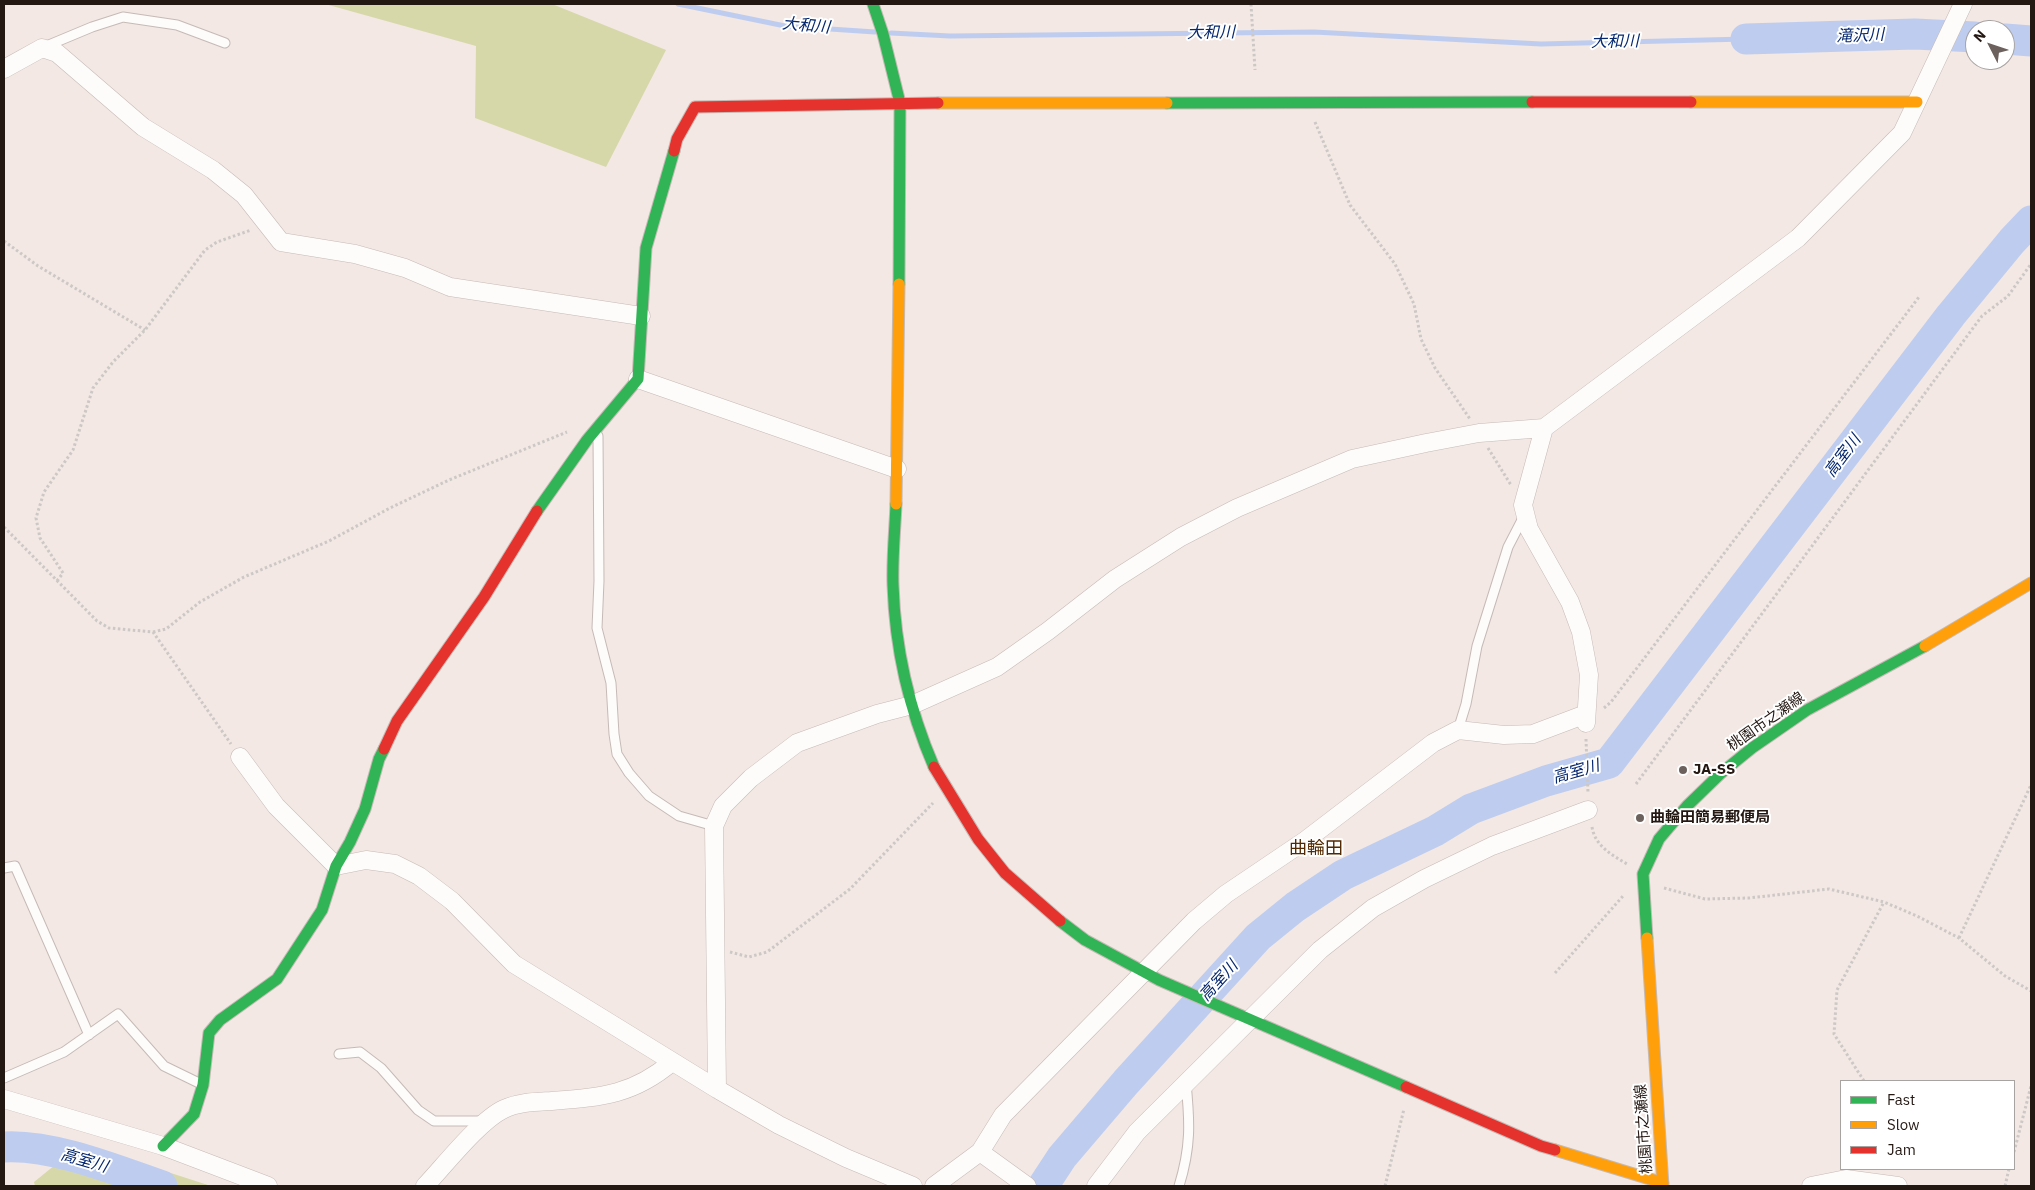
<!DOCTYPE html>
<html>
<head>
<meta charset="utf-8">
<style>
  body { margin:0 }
  #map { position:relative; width:2035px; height:1190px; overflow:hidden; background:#f3e8e3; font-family:"IBM Plex Sans",sans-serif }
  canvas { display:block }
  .frame { position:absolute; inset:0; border:5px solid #241813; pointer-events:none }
  .legend { position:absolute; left:1840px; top:1080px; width:175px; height:90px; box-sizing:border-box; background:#fff; border:1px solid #a7a3a1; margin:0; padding:6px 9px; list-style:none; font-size:15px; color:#241813 }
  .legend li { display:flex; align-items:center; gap:10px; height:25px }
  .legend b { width:25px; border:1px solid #a7a3a1 }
  .north { position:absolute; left:1965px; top:20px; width:50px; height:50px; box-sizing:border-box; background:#fff; border:1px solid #a7a3a1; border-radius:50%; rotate:311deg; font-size:14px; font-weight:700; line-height:20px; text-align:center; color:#241813 }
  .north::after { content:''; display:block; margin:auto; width:18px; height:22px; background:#6c615c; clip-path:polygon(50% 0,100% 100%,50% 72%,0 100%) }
</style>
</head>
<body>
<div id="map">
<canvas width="2035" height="1190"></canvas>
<div class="frame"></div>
<ul class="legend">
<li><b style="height:6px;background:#30b455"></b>Fast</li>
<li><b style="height:6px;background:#ff9f0a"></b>Slow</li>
<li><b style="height:6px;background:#e5322d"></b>Jam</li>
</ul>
<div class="north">N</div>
</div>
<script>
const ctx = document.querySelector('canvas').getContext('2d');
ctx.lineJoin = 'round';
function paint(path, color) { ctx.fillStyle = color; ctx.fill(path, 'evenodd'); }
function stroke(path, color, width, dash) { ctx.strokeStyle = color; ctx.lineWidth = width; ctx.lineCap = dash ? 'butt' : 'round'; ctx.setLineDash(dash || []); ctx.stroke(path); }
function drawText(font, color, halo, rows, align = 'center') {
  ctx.font = font + ' "IBM Plex Sans","Noto Sans JP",sans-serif'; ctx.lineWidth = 4; ctx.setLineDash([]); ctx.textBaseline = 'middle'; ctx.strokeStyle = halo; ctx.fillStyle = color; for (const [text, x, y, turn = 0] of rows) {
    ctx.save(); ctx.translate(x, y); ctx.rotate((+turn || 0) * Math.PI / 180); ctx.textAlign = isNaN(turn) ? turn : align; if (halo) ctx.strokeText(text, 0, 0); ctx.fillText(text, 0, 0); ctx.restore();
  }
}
paint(new Path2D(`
  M 325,4 L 552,4 L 666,50 L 606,167 L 475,118 L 476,46 Z
  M 81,1144 L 211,1186 L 35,1186 L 34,1182 Z`), '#d6d8aa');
stroke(new Path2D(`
  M 678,4 L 785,26 L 875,32
  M 891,33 L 950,36 L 1314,32 L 1541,44 L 1746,39`), '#becdef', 5);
stroke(new Path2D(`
  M 1746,39 L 1915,34 L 1975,37
  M 2005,39 L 2031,41
  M 4,1147 C 52,1144 116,1170 162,1186
  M 1043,1186 L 1062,1157 L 1126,1082 L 1258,937 L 1295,907 L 1343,875 L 1435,831 L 1471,809 L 1546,781 L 1609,763 L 1951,315 L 2012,241 L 2031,221`), '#becdef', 31);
const lane = new Path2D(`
  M 44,47 L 92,27 L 123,17 L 177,25 L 225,43
  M 598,436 L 599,581 L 597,628 L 611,683 L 614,734 L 617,754 L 629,773 L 649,796 L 679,816 L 714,826
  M 1458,730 L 1466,704 L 1477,646 L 1508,547 L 1524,516
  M 4,868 L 15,866 L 89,1035
  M 339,1054 L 360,1052 L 381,1068 L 418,1110 L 434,1121 L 486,1121
  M 4,1078 L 64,1052 L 118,1014 L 164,1066 L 201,1084
  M 1179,1186 C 1191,1147 1190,1123 1186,1083`);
const street = new Path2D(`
  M 4,69 L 42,48 L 57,53 L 143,127 L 213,170 L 244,195 L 281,242 L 355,254 L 405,268 L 450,287 L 641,316
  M 638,379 L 897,469
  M 1586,723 L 1589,675 L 1581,632 L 1570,602 L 1529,529 L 1523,505 L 1544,428 L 1798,238 L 1902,133 L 1963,4
  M 240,757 L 276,806 L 336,866 L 366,860 L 395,864 L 419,876 L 452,901 L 514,964 L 717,1089 L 779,1125 L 846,1158 L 913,1186
  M 717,1089 L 714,826 L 723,806 L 751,778 L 797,743 L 877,714 L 912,705 L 997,667 L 1048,631 L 1115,579 L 1181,537 L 1237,508 L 1352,459 L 1426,443 L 1479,433 L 1544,428
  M 4,1099 L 163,1146 L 268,1186
  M 980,1152 L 1027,1186
  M 425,1186 C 444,1166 480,1120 504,1109 C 519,1102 536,1102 552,1101 C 602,1097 633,1095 672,1062
  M 934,1186 L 980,1152 L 1003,1115 L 1194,921 L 1226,894 L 1306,840 L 1433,743 L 1458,730 L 1504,735 L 1533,734 L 1586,714
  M 1096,1186 L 1137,1132 L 1320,950 L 1373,908 L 1424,879 L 1492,846 L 1588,810
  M 1811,1186 L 1846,1179 L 1898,1186`);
const fast = new Path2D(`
  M 873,4 L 883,34 L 900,103 L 899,284
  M 1167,103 L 1532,102
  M 896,504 C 895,530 892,558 893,585 C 895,648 909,709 934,767
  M 537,511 L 587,440 L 638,379 L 646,248 L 674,151
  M 1060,921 L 1085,940 L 1159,980 L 1406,1087
  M 1647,938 L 1643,874 L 1659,839 L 1687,806 L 1720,774 L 1752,748 L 1807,710 L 1925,646
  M 163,1146 L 194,1114 L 203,1085 L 209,1033 L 220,1020 L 277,979 L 322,910 L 336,866 L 350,842 L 365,809 L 379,759 L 384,749`);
const slow = new Path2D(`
  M 1691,102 L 1917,102
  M 938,103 L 1167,103
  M 896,504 L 899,284
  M 1925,646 L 2031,583
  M 1647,938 L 1663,1186
  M 1555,1150 L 1663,1183`);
const jam = new Path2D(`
  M 1532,102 L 1691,102
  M 674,151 L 677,139 L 695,107 L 938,103
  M 384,749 L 397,721 L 484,597 L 537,511
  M 934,767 L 978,839 L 1005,873 L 1060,921
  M 1406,1087 L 1541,1146 L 1555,1150`);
stroke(lane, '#c6bab6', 11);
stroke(street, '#c6bab6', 19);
stroke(fast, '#c6bab6', 13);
stroke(slow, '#c6bab6', 13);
stroke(jam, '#c6bab6', 13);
stroke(new Path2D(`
  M 1251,4 L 1255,70
  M 1315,122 L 1350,205 L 1395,264 L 1414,304 L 1421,339 L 1435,368 L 1470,419
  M 4,241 L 38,266 L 145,330
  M 1488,448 L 1511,485
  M 4,527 L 97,621 L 109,628 L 153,632 L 231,744
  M 57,581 L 63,573 L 40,538 L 36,518 L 44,492 L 73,450 L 93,388 L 113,362 L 145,330 L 205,250 L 217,242 L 251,230
  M 153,632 L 166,629 L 200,602 L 244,577 L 329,541 L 390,508 L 449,480 L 567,432
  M 1604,708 L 1611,702 L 1919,297
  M 1586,739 L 1588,793
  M 1636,784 L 1982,316 L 2008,296 L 2031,264
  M 1592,827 C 1595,846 1612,855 1627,864
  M 1664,888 L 1705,899 L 1749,898 L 1829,889 L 1884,902 L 1917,916 L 1959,938 L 2005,976 L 2031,991
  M 1959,938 L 2031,785
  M 730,952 L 749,957 L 767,952 L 850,889 L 933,803
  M 1555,973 L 1623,896
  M 1864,1081 L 1834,1034 L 1837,990 L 1884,902
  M 2014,1152 L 2031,1086
  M 1385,1186 L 1404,1109
  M 2005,1186 L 2009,1169`), '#ccc8c5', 3, [2.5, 2.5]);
stroke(lane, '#fdfcfb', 9);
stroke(street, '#fdfcfb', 18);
stroke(fast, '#30b455', 11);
stroke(slow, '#ff9f0a', 11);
stroke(jam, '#e5322d', 11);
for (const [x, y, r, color] of [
  [1683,770,5,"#6c615c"],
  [1640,818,5,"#6c615c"]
]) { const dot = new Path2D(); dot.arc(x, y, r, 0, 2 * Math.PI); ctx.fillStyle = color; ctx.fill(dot); stroke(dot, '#fff', 2); }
drawText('15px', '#241813', '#fff', [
  ["桃園市之瀬線",1766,722,-35],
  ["桃園市之瀬線",1644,1129,-94]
]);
drawText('bold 15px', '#241813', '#fff', [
  ["JA-SS",1693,770],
  ["曲輪田簡易郵便局",1650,818]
], 'left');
drawText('italic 16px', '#06286e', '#fff', [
  ["大和川",806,26,5],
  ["大和川",1211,33,-1],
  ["滝沢川",1860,36,-2],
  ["大和川",1615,42,-1],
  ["高室川",1843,456,-53],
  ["高室川",1576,772,-16],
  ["高室川",1219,981,-48],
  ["高室川",84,1161,16]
]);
drawText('18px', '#522900', '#fff', [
  ["曲輪田",1316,849]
]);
</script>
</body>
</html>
